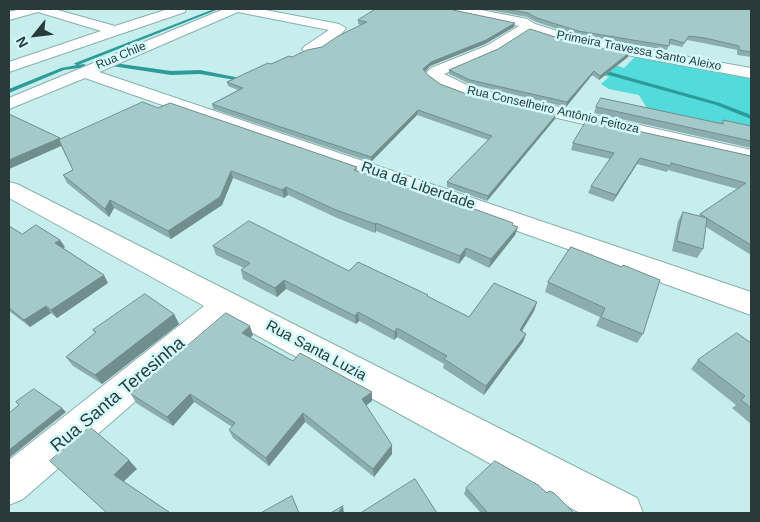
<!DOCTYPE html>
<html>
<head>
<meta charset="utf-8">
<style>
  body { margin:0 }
  #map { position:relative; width:760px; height:522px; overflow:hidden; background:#c6eeed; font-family:Helvetica,sans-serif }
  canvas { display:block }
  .frame { position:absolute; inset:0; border:10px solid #2a3a3a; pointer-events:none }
  .north { position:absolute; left:10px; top:10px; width:50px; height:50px; -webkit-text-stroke:4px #d3fbfb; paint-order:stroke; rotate:241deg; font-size:14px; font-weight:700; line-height:20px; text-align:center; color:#2a3a3a }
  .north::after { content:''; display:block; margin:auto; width:18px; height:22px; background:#2a3a3a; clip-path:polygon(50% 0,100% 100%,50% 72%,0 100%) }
</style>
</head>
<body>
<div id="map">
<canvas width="760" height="522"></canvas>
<div class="frame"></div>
<div class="north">N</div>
</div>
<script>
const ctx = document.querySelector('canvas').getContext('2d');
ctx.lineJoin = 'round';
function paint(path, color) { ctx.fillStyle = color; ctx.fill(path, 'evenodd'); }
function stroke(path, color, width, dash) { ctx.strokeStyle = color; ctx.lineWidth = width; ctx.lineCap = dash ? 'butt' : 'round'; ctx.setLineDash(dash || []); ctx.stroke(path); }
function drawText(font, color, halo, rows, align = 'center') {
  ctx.font = font + ' Helvetica,sans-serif'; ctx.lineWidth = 5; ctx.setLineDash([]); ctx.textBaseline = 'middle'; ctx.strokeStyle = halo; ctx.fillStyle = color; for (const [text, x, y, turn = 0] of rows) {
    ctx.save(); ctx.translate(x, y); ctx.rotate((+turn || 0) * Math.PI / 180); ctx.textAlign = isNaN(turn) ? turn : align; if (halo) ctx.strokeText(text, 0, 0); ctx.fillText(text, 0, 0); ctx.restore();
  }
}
paint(new Path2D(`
  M 642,50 L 695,58 L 751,71 L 751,127 L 746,130 L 648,110 L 639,95 L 609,89 L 601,84 L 609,77 L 590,71 L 602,61 L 624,68 Z`), '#53dadb');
paint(new Path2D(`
  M 214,9 L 219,9 L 78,65 L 84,64 L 87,66 L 86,67 L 64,70 L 9,93 L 9,89 L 61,68 L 77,65 L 74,64 L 75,63 Z
  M 107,62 L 171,71 L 200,70 L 250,80 L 247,82 L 200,74 L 171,75 L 105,65 L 104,64 Z
  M 596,68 L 720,103 L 751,115 L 751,119 L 716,105 L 594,71 L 593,70 Z`), '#2e9b9b');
const minor = new Path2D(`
  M 21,9 L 54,9 L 115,26 L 168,9 L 186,9 L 185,12 L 9,72 L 9,62 L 101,31 L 38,12 L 9,20 L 9,12 Z
  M 224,9 L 260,9 L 339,24 L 346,28 C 338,39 318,56 305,52 L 302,49 L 305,46 L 329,30 L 238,12 L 99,72 L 751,292 L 751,315 L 323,161 L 85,78 L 9,109 L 9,98 Z
  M 452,9 L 476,9 L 527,19 L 535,24 L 576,37 L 751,68 L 751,78 L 573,45 L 529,31 L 496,52 L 444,74 L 469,86 L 487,91 L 751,150 L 751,162 L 478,100 C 463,96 432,87 425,74 L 431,68 L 486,46 L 519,26 L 453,12 Z
  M 9,182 L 17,184 L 637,498 L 643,513 L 580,513 L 229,320 L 23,499 L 9,505 L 9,460 L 204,306 L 9,198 Z`);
stroke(minor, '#89afae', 2);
paint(minor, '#fff');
paint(new Path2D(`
  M 484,9 L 751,9 L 751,57 L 737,55 L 737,50 L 703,43 L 687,40 L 682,47 L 669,44 L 667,50 L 576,35 L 536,22 L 527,17 Z
  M 453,10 L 514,27 L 485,44 L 430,66 L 425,72 L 428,75 L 440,84 L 464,93 L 555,119 L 487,201 L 447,187 L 447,182 L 488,140 L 417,115 L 371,162 L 213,109 L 212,104 L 238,90 L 228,86 L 227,82 L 271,64 L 322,47 L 361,25 L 358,24 L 358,20 Z
  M 574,43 L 628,57 L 599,80 L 592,75 L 566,107 L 470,84 L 449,74 L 449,70 Z
  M 596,107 L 722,123 L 723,120 L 751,126 L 751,148 L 594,113 Z
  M 158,108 L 357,167 L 357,171 L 518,227 L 515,235 L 489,268 L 465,256 L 459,264 L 376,231 L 375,233 L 337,218 L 288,195 L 284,198 L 233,178 L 222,205 L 171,239 L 114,208 L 109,217 L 67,183 L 63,175 L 73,170 L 61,146 L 9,169 L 9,114 L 61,139 Z
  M 573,143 L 751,156 L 751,255 L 706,227 L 703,249 L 697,258 L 672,251 L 678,221 L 683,212 L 699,216 L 700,214 L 738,189 L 668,170 L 667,172 L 637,164 L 613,202 L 588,193 L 591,186 L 610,159 L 571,150 Z
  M 9,226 L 22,234 L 60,240 L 65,247 L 63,248 L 108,283 L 57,318 L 51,313 L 30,327 L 9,311 Z
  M 213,246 L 349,271 L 428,295 L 428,297 L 469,317 L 537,302 L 534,311 L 522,331 L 526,334 L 523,342 L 484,395 L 443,368 L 444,364 L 397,337 L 394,340 L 359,321 L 356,324 L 286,289 L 277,297 L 243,279 L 241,270 L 244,268 L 216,255 Z
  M 571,247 L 643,334 L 637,343 L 596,326 L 600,317 L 545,292 L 548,282 Z
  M 174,314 L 179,324 L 102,384 L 73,366 L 66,357 L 95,333 L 93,330 Z
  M 253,335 L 250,338 L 293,361 L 372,401 L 366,405 L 392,454 L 374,477 L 305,422 L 269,466 L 233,438 L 229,430 L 232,427 L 194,402 L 173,426 L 136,403 L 131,394 Z
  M 751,338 L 751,424 L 732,408 L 736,405 L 691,369 L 698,360 L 750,342 Z
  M 466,488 L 547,493 L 574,513 L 481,513 L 464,494 Z`), '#8cadad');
paint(new Path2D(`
  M 515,23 L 514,27 L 485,44 L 430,66 L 423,74 L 423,69 L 431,62 Z
  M 629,53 L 628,57 L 599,80 L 600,76 Z
  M 594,71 L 592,75 L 566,107 L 567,102 Z
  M 418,110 L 417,115 L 371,162 L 371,157 Z
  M 556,115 L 555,119 L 487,201 L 488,196 Z
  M 60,138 L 63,145 L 9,169 L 9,160 Z
  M 640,158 L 637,164 L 613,202 L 616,195 Z
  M 231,171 L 233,178 L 222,205 L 171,239 L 168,231 Z
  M 286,187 L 288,195 L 284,198 L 282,190 Z
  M 110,200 L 114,208 L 109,217 L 105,209 Z
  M 376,223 L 376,231 L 375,233 L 375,224 Z
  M 518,227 L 515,235 L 489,268 L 491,259 Z
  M 60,240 L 65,247 L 60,250 L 55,243 Z
  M 466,248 L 465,256 L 459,264 L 460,256 Z
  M 104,275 L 108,283 L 57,318 L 51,310 Z
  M 284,280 L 286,289 L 277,297 L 275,288 Z
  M 537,302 L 534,311 L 517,339 L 520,330 Z
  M 46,306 L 51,313 L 30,327 L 24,320 Z
  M 358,312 L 359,321 L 356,324 L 355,316 Z
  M 174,314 L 179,324 L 102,384 L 95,375 Z
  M 250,326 L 253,335 L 245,343 L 242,333 Z
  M 397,328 L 397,337 L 394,340 L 395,332 Z
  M 526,334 L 523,342 L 484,395 L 486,386 Z
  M 372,392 L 372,401 L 363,408 L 362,399 Z
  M 190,394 L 194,402 L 173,426 L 167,417 Z
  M 62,408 L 66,412 L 9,458 L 9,450 Z
  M 303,413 L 305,422 L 269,466 L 266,458 Z
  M 392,445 L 392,454 L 374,477 L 373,469 Z
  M 129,460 L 137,469 L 122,483 L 114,475 Z
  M 343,506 L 344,513 L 338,513 Z`), '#728d8d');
const building = new Path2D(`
  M 376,9 L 453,9 L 453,10 L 515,23 L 486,40 L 431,62 L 423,69 L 428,75 L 440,84 L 464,93 L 556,115 L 488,196 L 447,182 L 492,136 L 418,110 L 371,157 L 212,104 L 243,88 L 227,82 L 268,63 L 271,64 L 289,56 L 292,57 L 307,50 L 322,47 L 338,36 L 367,22 L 358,20 Z
  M 504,9 L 751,9 L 751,52 L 739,50 L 739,46 L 705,38 L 689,36 L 684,43 L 670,39 L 669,46 L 578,31 L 537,18 L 528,13 Z
  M 530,29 L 574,43 L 629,53 L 600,76 L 594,71 L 567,102 L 470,80 L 449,70 L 498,49 Z
  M 601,98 L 723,124 L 723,120 L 751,126 L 751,141 L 596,107 Z
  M 143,102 L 158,108 L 170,103 L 357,167 L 354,170 L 431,196 L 433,194 L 513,223 L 512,225 L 518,227 L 491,259 L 466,248 L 460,256 L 376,223 L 375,224 L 336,210 L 286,187 L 282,190 L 231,171 L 220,197 L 168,231 L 110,200 L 105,209 L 63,175 L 73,170 L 59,140 Z
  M 9,114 L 60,138 L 9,160 Z
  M 587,120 L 751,156 L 751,245 L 700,214 L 746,183 L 671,163 L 670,166 L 640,158 L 616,195 L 591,186 L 614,153 L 573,143 Z
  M 683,212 L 707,218 L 703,249 L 677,241 Z
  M 249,221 L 349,271 L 358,262 L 428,295 L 427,296 L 469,317 L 494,283 L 537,302 L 520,330 L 526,334 L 486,386 L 444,359 L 447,356 L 397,328 L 395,332 L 358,312 L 355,316 L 284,280 L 275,288 L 241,270 L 250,263 L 213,246 Z
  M 36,225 L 60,240 L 55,243 L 104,275 L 51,310 L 46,306 L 24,320 L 9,308 L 9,226 L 22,234 Z
  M 571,247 L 622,267 L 623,265 L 660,280 L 643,334 L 601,317 L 605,308 L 548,282 Z
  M 145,294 L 174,314 L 95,375 L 66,357 L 96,332 L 93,330 Z
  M 226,313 L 250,326 L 242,333 L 293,361 L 300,353 L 372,392 L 362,399 L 392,445 L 373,469 L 303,413 L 266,458 L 229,430 L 235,423 L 190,394 L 167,417 L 131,394 Z
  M 737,333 L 751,343 L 751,408 L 741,400 L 745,396 L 698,360 Z
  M 34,389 L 62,408 L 9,450 L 9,413 L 19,405 L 16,402 Z
  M 90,427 L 129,460 L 114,475 L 169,512 L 168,513 L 107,513 L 50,461 Z
  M 495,461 L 538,485 L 547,493 L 549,491 L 554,493 L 574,513 L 488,513 L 466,488 Z
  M 415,479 L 437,513 L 361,513 Z
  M 292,496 L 299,513 L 261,513 Z
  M 343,506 L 338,513 L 331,513 Z`);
paint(building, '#a3c9c9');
stroke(building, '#728d8d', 1);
drawText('12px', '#2a3a3a', '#d3fbfb', [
  ["Primeira Travessa Santo Aleixo",639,51,11],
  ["Rua Chile",121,56,-23],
  ["Rua Conselheiro Antônio Feitoza",553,110,13]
]);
drawText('15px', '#2a3a3a', '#d3fbfb', [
  ["Rua da Liberdade",418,186,19],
  ["Rua Santa Luzia",316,351,28]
]);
drawText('18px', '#2a3a3a', '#d3fbfb', [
  ["Rua Santa Teresinha",118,395,-40]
]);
</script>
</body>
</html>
